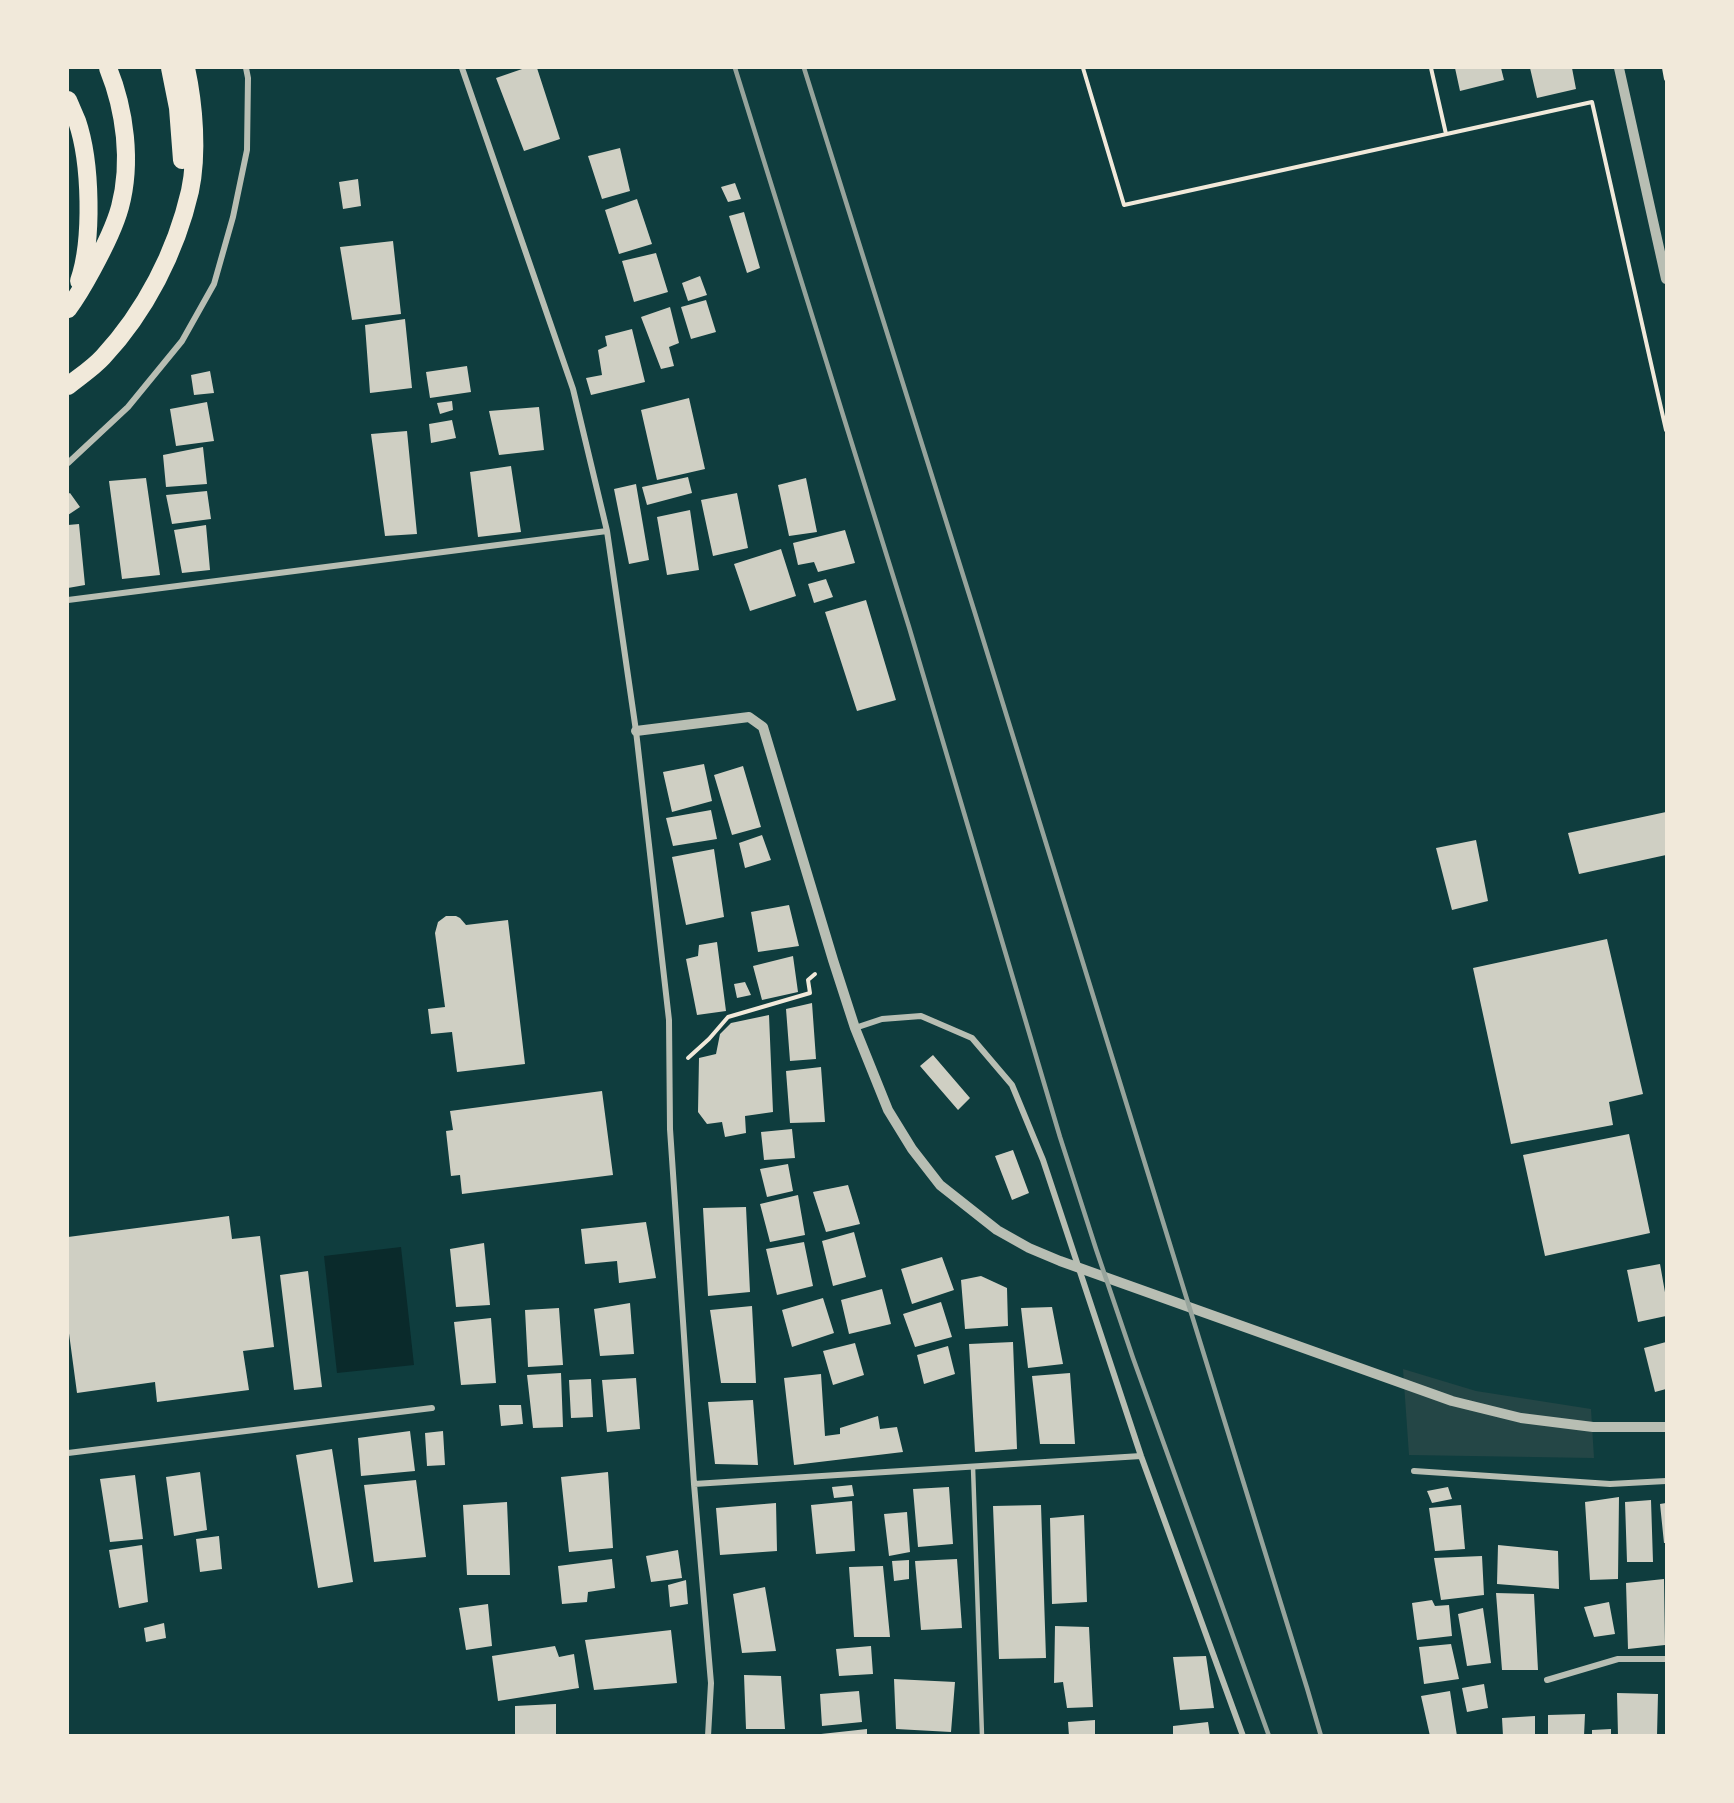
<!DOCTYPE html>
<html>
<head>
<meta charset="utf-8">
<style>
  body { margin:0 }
  #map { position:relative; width:1734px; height:1803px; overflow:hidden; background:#0f3d3e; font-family:Poppins,sans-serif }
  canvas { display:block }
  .frame { position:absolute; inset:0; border:69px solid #f1e9da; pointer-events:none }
</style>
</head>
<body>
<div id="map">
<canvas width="1734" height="1803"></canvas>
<div class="frame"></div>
</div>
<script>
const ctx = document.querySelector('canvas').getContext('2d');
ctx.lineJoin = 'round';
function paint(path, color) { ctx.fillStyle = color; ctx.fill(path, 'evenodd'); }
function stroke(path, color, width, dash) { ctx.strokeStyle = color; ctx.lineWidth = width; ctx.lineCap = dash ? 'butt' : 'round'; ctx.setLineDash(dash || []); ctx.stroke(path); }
paint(new Path2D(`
  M 1403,1369 L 1476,1391 L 1591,1409 L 1594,1458 L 1409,1455 Z`), '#244646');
paint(new Path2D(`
  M 401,1247 L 414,1365 L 337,1373 L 324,1256 Z`), '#0a2a2b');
paint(new Path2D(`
  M 525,68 L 537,68 L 560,139 L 524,151 L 496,78 Z
  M 1455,68 L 1501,68 L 1504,80 L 1460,91 Z
  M 1530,68 L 1572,68 L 1576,89 L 1537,98 Z
  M 620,148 L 630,191 L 602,199 L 588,156 Z
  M 358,179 L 361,206 L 343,209 L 339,182 Z
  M 735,183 L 741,199 L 728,202 L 721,187 Z
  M 637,199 L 652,244 L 619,254 L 605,210 Z
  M 744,212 L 760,268 L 747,273 L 729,216 Z
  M 393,241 L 401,314 L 352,320 L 340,247 Z
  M 656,253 L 668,292 L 634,302 L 622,261 Z
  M 700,276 L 707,295 L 688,301 L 682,283 Z
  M 706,300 L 716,332 L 691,339 L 681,307 Z
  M 670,307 L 679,343 L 669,347 L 674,366 L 661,369 L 641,317 Z
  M 405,319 L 412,388 L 370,393 L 365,325 Z
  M 632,329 L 645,382 L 591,395 L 586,378 L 602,375 L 598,350 L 607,346 L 605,336 Z
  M 467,366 L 471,392 L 430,398 L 426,372 Z
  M 210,371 L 214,393 L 194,395 L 191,375 Z
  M 689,398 L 705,469 L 657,480 L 641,410 Z
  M 452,401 L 453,410 L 440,414 L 437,403 Z
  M 207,402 L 214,441 L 176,446 L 170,409 Z
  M 539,407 L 544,450 L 499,455 L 489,411 Z
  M 452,420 L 456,438 L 431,443 L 429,424 Z
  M 407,431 L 417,534 L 385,536 L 371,434 Z
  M 203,447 L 207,484 L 166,487 L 163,455 Z
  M 511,466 L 521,532 L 478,537 L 470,472 Z
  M 688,477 L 692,493 L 647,505 L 642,487 Z
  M 146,478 L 160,575 L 122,579 L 109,481 Z
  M 806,478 L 817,532 L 789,536 L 778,485 Z
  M 636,484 L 649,560 L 629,564 L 614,489 Z
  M 207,491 L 211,519 L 172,524 L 166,495 Z
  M 70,493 L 80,507 L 68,515 L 68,494 Z
  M 737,493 L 748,548 L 713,556 L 701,500 Z
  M 690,510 L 699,570 L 667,575 L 657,517 Z
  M 79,524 L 85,585 L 68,588 L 68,525 Z
  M 206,525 L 210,570 L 182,573 L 174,530 Z
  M 845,530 L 855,563 L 818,572 L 814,562 L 798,565 L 793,543 Z
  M 781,549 L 796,596 L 750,611 L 734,564 Z
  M 826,579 L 833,597 L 814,603 L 808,584 Z
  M 866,600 L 896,700 L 857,711 L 825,612 Z
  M 704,764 L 712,801 L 672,812 L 663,772 Z
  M 743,766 L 761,827 L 732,835 L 714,775 Z
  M 711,810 L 717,839 L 673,846 L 666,818 Z
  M 1666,812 L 1666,855 L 1579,874 L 1568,833 Z
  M 762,835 L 771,860 L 745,868 L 739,843 Z
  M 1476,840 L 1488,901 L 1452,910 L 1436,848 Z
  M 714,849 L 724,917 L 686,925 L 672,857 Z
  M 789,905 L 799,946 L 758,952 L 751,912 Z
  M 446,916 L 456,916 L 460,918 L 466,925 L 508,920 L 525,1064 L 457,1072 L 452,1032 L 431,1034 L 428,1009 L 445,1007 L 435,933 L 438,922 Z
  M 1607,939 L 1643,1094 L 1609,1102 L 1613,1125 L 1511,1144 L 1473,968 Z
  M 717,942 L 726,1011 L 697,1015 L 686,959 L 698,956 L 699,945 Z
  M 793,956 L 798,992 L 762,1000 L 753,966 Z
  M 745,982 L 751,995 L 737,998 L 734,984 Z
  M 812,1003 L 816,1059 L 790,1061 L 786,1009 Z
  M 769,1015 L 773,1112 L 745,1116 L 746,1133 L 725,1137 L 722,1122 L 707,1124 L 698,1112 L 699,1058 L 716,1054 L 720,1034 L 731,1023 Z
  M 933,1055 L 970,1098 L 958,1110 L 920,1066 Z
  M 821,1067 L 825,1122 L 790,1123 L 786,1071 Z
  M 602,1091 L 613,1175 L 462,1194 L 460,1175 L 451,1176 L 446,1131 L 453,1130 L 450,1111 Z
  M 792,1129 L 795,1158 L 764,1160 L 761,1132 Z
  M 1629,1134 L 1650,1233 L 1545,1256 L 1523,1155 Z
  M 1013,1150 L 1029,1193 L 1012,1200 L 995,1156 Z
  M 788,1164 L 793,1191 L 767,1197 L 760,1169 Z
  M 848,1185 L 860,1224 L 826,1232 L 813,1192 Z
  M 798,1195 L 805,1235 L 770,1242 L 760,1204 Z
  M 746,1207 L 750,1292 L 708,1296 L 703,1208 Z
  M 229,1216 L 232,1239 L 260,1236 L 274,1347 L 243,1351 L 249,1390 L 157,1402 L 155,1382 L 77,1393 L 68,1326 L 68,1237 Z
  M 646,1222 L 656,1278 L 619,1283 L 617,1261 L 585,1264 L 581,1229 Z
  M 854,1232 L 866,1277 L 833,1286 L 822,1241 Z
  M 804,1242 L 813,1286 L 777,1295 L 766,1249 Z
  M 484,1243 L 490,1305 L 456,1307 L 450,1249 Z
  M 942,1257 L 954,1290 L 912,1304 L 901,1269 Z
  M 1660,1264 L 1666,1298 L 1666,1316 L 1638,1322 L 1627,1270 Z
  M 308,1271 L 322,1387 L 294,1390 L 280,1275 Z
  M 981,1276 L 1007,1288 L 1008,1326 L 965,1329 L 961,1280 Z
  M 882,1289 L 891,1324 L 849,1334 L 841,1300 Z
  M 823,1298 L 834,1333 L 792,1347 L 782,1310 Z
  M 941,1302 L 952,1337 L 915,1347 L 903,1314 Z
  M 630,1303 L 634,1354 L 600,1356 L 594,1309 Z
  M 752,1306 L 756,1383 L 721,1383 L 710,1310 Z
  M 1052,1307 L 1063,1364 L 1028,1368 L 1021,1308 Z
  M 559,1308 L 563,1365 L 528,1367 L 525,1310 Z
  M 491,1318 L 496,1383 L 461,1385 L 454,1322 Z
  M 1013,1342 L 1017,1449 L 975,1452 L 969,1344 Z
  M 1666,1342 L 1666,1389 L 1655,1392 L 1644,1348 Z
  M 855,1343 L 864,1375 L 833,1385 L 823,1351 Z
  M 948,1346 L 955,1374 L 924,1384 L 917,1355 Z
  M 561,1373 L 563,1427 L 533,1428 L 527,1375 Z
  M 1070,1373 L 1075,1444 L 1040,1444 L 1032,1376 Z
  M 821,1374 L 825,1436 L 840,1434 L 840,1428 L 878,1416 L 880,1429 L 897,1427 L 903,1452 L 794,1465 L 784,1378 Z
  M 636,1378 L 640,1429 L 607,1432 L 602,1380 Z
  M 591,1379 L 593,1417 L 571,1418 L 569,1380 Z
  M 753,1400 L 758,1465 L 715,1464 L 708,1402 Z
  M 499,1405 L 521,1405 L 523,1424 L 501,1426 Z
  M 410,1431 L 415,1471 L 361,1476 L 358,1438 Z
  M 443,1431 L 445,1465 L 427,1466 L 425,1433 Z
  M 332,1449 L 353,1582 L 318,1588 L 296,1455 Z
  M 200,1472 L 207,1530 L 174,1536 L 166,1477 Z
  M 608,1472 L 613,1548 L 569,1552 L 561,1477 Z
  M 135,1475 L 143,1539 L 110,1542 L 100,1479 Z
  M 416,1480 L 426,1557 L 374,1562 L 364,1485 Z
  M 852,1485 L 854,1496 L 834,1498 L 832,1487 Z
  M 949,1487 L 953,1544 L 918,1547 L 913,1489 Z
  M 1448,1487 L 1452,1499 L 1432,1503 L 1427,1491 Z
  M 1619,1497 L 1618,1579 L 1590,1580 L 1585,1502 Z
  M 1651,1500 L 1653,1562 L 1627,1562 L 1625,1502 Z
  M 852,1501 L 855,1551 L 816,1554 L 811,1505 Z
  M 507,1502 L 510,1575 L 467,1575 L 463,1505 Z
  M 776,1503 L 777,1551 L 720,1555 L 716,1508 Z
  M 1666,1503 L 1666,1543 L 1664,1543 L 1660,1504 Z
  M 1041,1505 L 1046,1658 L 999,1659 L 993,1506 Z
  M 1461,1505 L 1465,1549 L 1435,1551 L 1429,1508 Z
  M 907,1512 L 910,1552 L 889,1556 L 884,1514 Z
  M 1084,1515 L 1087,1602 L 1052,1604 L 1050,1518 Z
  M 219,1536 L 222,1569 L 200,1572 L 196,1539 Z
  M 142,1545 L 148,1602 L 119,1608 L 109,1550 Z
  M 1498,1545 L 1558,1551 L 1559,1589 L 1497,1584 Z
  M 678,1550 L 682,1578 L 651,1582 L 646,1556 Z
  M 1482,1556 L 1484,1595 L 1441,1600 L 1434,1558 Z
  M 612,1559 L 615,1588 L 588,1592 L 587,1602 L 562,1604 L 558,1566 Z
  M 957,1559 L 962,1628 L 921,1630 L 915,1561 Z
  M 909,1560 L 909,1579 L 894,1581 L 892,1561 Z
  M 883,1566 L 890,1637 L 854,1637 L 849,1567 Z
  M 1664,1579 L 1665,1645 L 1628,1649 L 1626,1583 Z
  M 686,1580 L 688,1604 L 670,1607 L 668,1585 Z
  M 765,1587 L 776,1651 L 742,1653 L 733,1594 Z
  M 1496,1593 L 1534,1594 L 1538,1670 L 1502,1670 Z
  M 1432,1600 L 1435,1606 L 1449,1605 L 1452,1636 L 1417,1640 L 1412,1603 Z
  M 1609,1602 L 1615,1634 L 1594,1637 L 1584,1607 Z
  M 488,1604 L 492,1646 L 466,1650 L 459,1608 Z
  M 1483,1608 L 1491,1663 L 1467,1666 L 1458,1614 Z
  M 164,1623 L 166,1638 L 146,1642 L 144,1628 Z
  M 1055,1626 L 1089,1627 L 1093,1707 L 1067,1708 L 1063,1682 L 1054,1683 Z
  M 671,1630 L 677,1683 L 594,1690 L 585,1640 Z
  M 1451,1644 L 1459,1679 L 1424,1684 L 1419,1647 Z
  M 555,1646 L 559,1657 L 574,1654 L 579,1688 L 498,1701 L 492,1656 Z
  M 871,1646 L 873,1674 L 839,1676 L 836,1649 Z
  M 1206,1656 L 1214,1708 L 1180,1710 L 1173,1657 Z
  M 744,1675 L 781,1676 L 785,1729 L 746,1729 Z
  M 894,1679 L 955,1682 L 951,1732 L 896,1729 Z
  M 1484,1684 L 1488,1708 L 1467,1712 L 1462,1688 Z
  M 859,1691 L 862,1722 L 822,1726 L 820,1694 Z
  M 1450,1691 L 1457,1736 L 1430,1736 L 1421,1696 Z
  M 1617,1693 L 1658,1694 L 1657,1736 L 1618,1736 Z
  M 556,1704 L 556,1736 L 515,1736 L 515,1706 Z
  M 1585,1714 L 1584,1736 L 1548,1736 L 1548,1715 Z
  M 1535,1716 L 1535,1736 L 1503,1736 L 1502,1718 Z
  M 1095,1720 L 1095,1736 L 1069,1736 L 1068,1722 Z
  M 1208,1722 L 1210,1736 L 1173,1736 L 1173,1726 Z
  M 867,1729 L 867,1736 L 822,1736 L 821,1734 Z
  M 1611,1729 L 1611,1736 L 1592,1736 L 1592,1730 Z`), '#cfcfc3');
stroke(new Path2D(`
  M 1083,68 L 1124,205 L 1592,102 L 1666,430
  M 1431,68 L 1446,134
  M 1664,68 L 1666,79
  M 688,1058 L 709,1039 L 728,1017 L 810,993 L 808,980 L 815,974`), '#f1e9da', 4);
stroke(new Path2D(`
  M 973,1467 L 982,1736`), '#b8beb3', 4.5);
stroke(new Path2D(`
  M 462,68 L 573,389 L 607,531 L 636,731 L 669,1020 L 670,1129 L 694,1484 L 711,1683 L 708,1736
  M 68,463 L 128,407 L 182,341 L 214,284 L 233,217 L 247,150 L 248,78 L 246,68
  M 68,600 L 607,531
  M 855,1028 L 882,1019 L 921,1016 L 972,1038 L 1012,1085 L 1043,1160 L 1141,1456 L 1243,1736
  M 68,1453 L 432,1408
  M 1414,1471 L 1610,1484 L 1666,1481
  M 694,1484 L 1141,1456
  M 1547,1680 L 1618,1659 L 1666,1659`), '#b8beb3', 6);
stroke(new Path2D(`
  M 1619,68 L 1666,279
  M 636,731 L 749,717 L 763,727 L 833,960 L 855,1028 L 888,1110 L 912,1149 L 940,1185 L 997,1230 L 1029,1248 L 1060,1261 L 1452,1401 L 1521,1418 L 1593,1427 L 1666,1427`), '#b8beb3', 10);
stroke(new Path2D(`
  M 170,68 L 178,108 L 182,160
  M 68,100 C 71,107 74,114 77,121 C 91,162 93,241 79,281
  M 68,309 C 77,297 85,283 92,270 C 103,250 114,229 120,207 C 132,162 125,110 108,68
  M 68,386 C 79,377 93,368 103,357 C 145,312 176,252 190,191 C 198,153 194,105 186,68`), '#f1e9da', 18);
stroke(new Path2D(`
  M 735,68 L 909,627 L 1060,1137 L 1096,1249 L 1133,1358 L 1269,1736
  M 804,68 L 974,610 L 1307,1688 L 1321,1736`), '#97a49c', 4.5);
</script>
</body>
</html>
